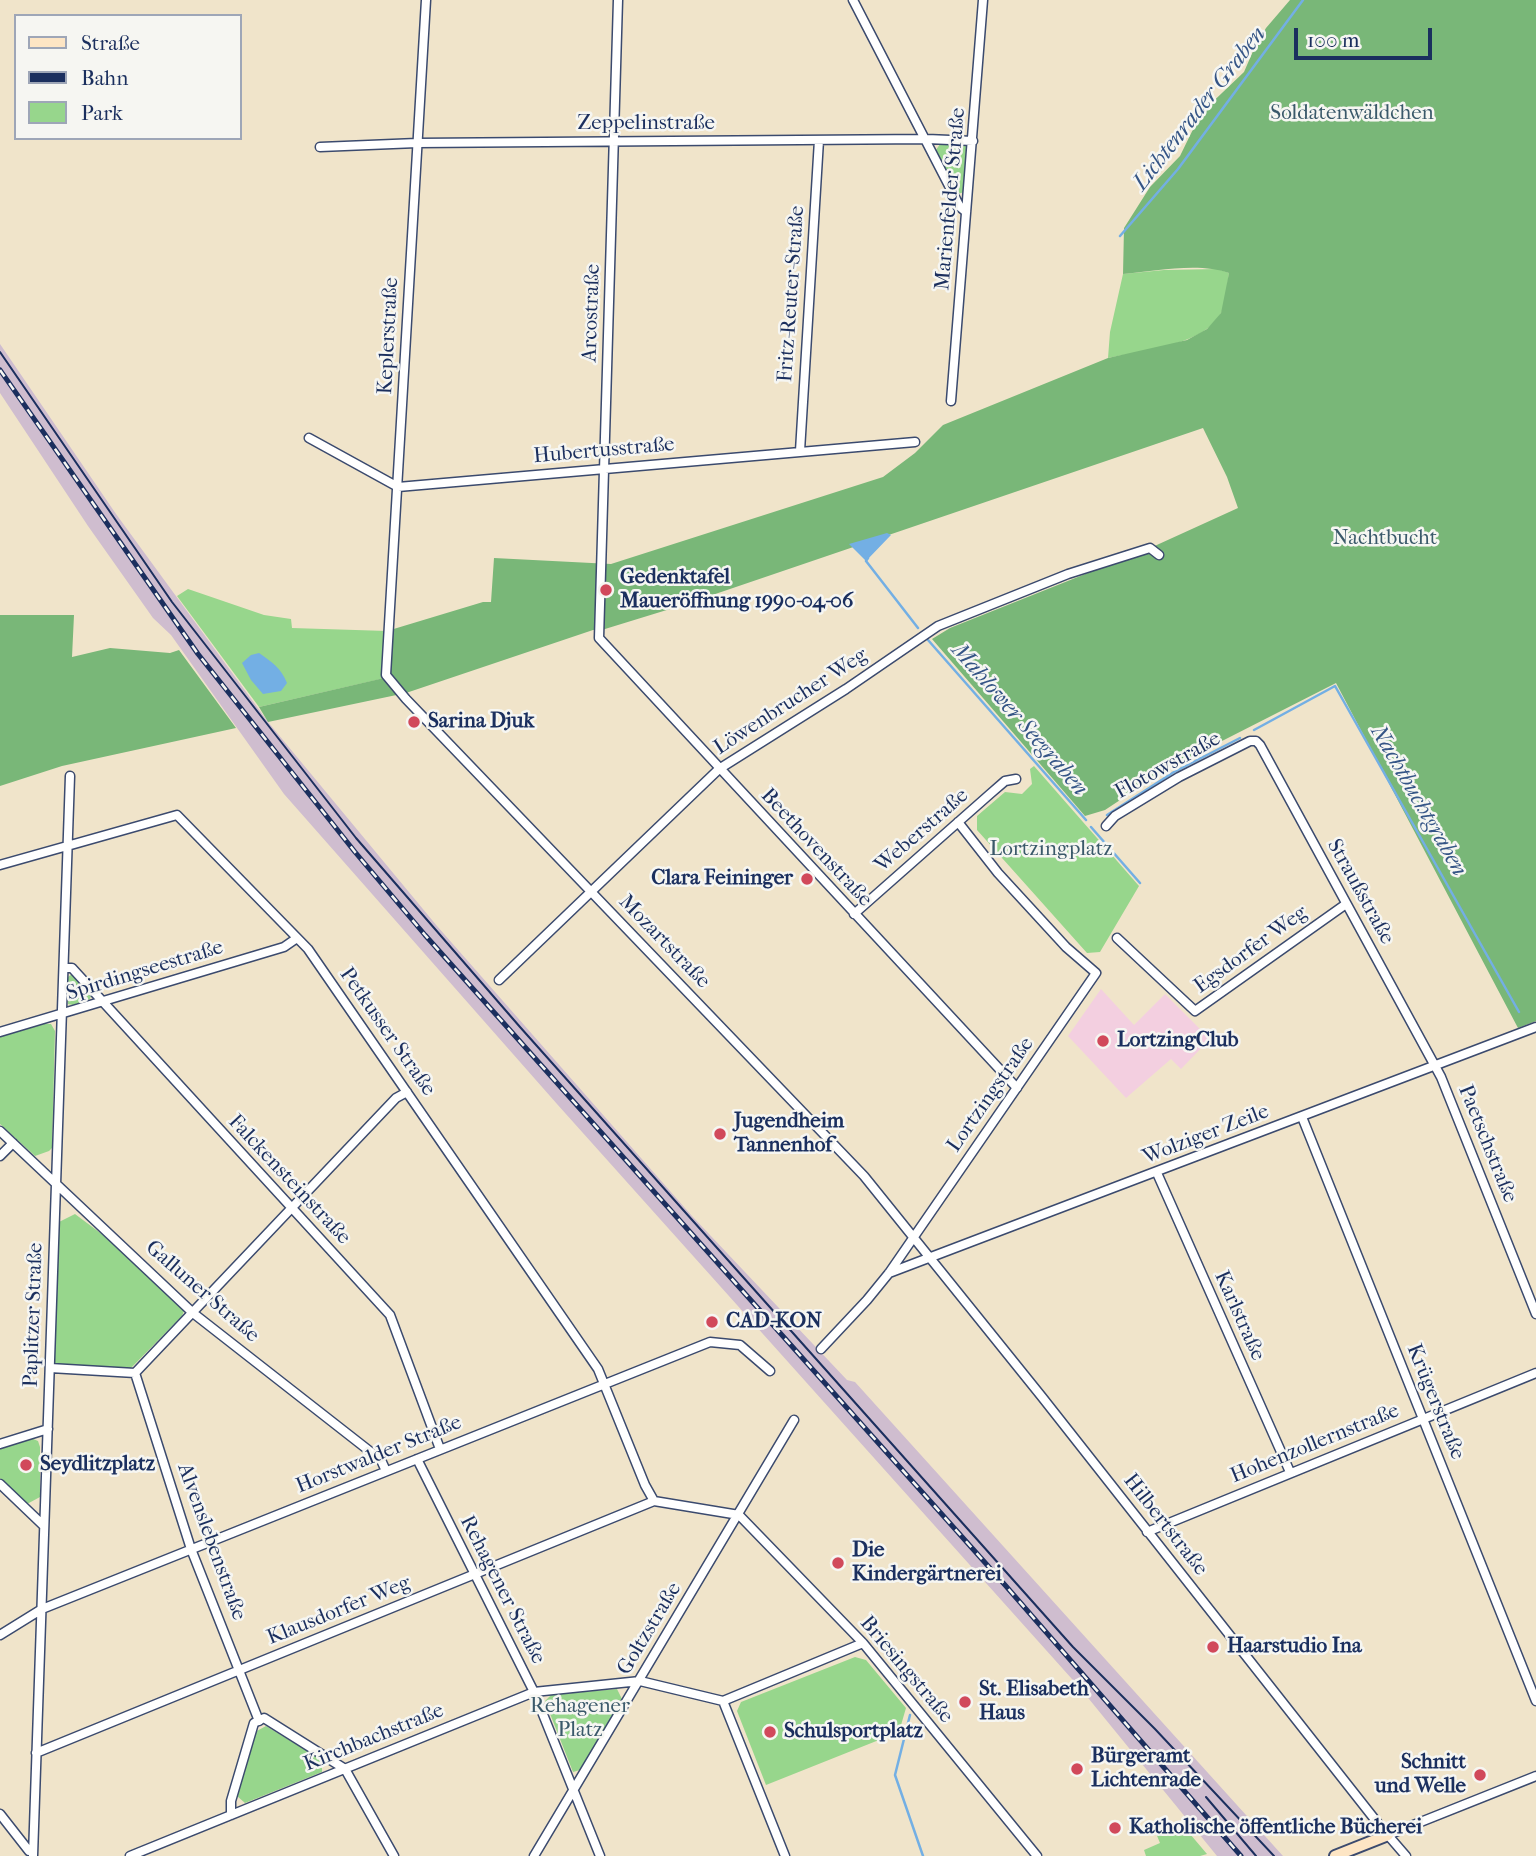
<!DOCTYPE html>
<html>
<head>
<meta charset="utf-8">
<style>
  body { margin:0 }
  #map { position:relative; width:1536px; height:1856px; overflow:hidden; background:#f0e4ca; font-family:"IM FELL French Canon",serif }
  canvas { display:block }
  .legend { position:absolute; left:14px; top:14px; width:228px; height:126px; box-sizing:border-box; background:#f6f6f2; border:2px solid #9ea6b7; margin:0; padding:9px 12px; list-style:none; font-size:21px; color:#1b2f5e }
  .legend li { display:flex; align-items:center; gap:14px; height:35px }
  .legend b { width:35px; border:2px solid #9ea6b7 }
  .scale { position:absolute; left:1294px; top:28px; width:138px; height:32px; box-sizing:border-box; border:4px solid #1b2f5e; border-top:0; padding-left:9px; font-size:21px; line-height:24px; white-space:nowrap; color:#1b2f5e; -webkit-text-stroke:5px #f6f6f2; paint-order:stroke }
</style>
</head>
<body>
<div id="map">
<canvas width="1536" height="1856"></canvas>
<ul class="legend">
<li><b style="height:9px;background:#fde5c4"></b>Straße</li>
<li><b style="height:9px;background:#1b2f5e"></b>Bahn</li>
<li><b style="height:19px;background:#97d68c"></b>Park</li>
</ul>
<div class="scale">100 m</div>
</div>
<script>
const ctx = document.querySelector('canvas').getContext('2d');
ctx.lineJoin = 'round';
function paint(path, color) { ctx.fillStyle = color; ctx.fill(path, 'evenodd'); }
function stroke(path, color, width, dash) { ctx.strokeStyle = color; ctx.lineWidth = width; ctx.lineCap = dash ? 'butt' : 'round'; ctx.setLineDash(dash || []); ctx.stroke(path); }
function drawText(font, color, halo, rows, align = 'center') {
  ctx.font = font + ' "IM FELL French Canon",serif'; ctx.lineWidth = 5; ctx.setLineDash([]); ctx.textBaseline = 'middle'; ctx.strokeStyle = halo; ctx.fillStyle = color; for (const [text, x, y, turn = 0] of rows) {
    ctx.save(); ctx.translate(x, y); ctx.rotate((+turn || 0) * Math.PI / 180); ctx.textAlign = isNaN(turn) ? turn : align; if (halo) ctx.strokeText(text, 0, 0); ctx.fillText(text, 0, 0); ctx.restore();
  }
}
paint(new Path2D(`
  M 1101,989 L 1134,1025 L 1165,994 L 1210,1039 L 1181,1069 L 1171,1059 L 1126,1098 L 1068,1036 Z`), '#f3cfe0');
paint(new Path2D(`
  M 0,344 L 116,514 L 268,722 L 437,926 L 692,1216 L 847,1380 L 855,1382 L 1283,1856 L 1217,1856 L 1080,1688 L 557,1104 L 284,794 L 171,635 L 153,618 L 88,526 L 0,393 Z`), '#cfbdcf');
paint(new Path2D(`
  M 940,144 L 970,145 L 965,192 L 957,194 L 936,150 Z
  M 1218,269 L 1229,273 C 1227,285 1227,299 1222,311 C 1208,345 1140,351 1108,358 L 1110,332 L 1123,274 L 1164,270 Z
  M 188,589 L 264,615 L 291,619 L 292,628 L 387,631 L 385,678 L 259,707 L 177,596 Z
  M 1034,766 L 1139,886 L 1100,952 L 1087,953 L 977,830 L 977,816 L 1005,792 L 1022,794 L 1032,784 L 1030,769 Z
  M 72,974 L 91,995 L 90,999 L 73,1005 L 68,1004 L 68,977 Z
  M 44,1024 L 51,1024 L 55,1031 L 52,1148 L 49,1151 L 35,1156 L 0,1124 L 0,1037 Z
  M 75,1214 L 103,1235 L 184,1311 L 182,1316 L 131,1368 L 59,1366 L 54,1362 L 59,1222 Z
  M 31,1438 L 38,1441 L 40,1447 L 40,1497 L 27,1504 L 0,1478 L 0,1449 Z
  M 855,1657 L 866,1660 L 906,1708 L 899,1732 L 766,1785 L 737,1711 L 741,1702 Z
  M 617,1689 L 622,1699 L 580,1770 L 573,1772 L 545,1701 L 551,1695 Z
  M 266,1726 L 322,1760 L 322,1772 L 245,1803 L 237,1796 L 255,1732 Z
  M 1179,1821 L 1207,1854 L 1200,1856 L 1146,1856 L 1144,1850 L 1160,1843 L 1155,1831 Z`), '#97d68c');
paint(new Path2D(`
  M 1290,0 L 1536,0 L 1536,1021 L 1518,1028 L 1336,683 L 1167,769 L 1105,810 L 1085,816 L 932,639 L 950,628 L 1148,549 L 1238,508 L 1227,477 L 1203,428 L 683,605 L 605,629 L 593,630 L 406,693 L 268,722 L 259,707 L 384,678 L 387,631 L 483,602 L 491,602 L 494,558 L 611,564 L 883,477 L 915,453 L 943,425 L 1108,358 L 1187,340 L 1207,329 L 1221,313 L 1229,273 C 1200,262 1154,271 1123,274 L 1124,228 L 1150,187 L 1180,156 L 1201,113 L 1244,72 L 1254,49 L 1266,28 Z
  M 0,615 L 74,615 L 72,657 L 110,648 L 170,653 L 179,650 L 236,728 L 62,766 L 0,786 Z`), '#79b778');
paint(new Path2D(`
  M 887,533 L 891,535 L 866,561 L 849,544 Z
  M 259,653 C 272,662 281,668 287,683 L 281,691 L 263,694 L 251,680 L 242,663 L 251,655 Z`), '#73afe4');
stroke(new Path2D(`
  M 1120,236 L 1178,169 L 1303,0
  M 868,558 L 866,561 L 918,628
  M 928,640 L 1086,820
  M 1254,730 L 1335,686 L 1519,1012
  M 1107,815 L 1174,772 L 1240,738
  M 1091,827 L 1140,883
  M 910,1715 L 895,1775 L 923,1856`), '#73afe4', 2.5);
const street = new Path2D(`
  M 426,0 L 386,675 L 406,699 L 864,1176 L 1042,1397 L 1380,1826 L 1406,1856
  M 618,0 L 599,638 L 1017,1088
  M 853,0 L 960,207 L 966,212
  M 320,147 L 417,143 L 927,139 L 973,141
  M 951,401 L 983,0
  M 309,438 L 398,487 L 915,442
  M 800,451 L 819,140
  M 1106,826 L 1115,816 L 1179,777 L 1250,741 L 1256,741 L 1260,745 L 1441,1077 L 1536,1314
  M 0,865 L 177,815 L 308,949 L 598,1369 L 645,1485 L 654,1501 L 739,1515
  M 854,914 L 990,794 L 1005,781 L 1016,779
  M 1117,938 L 1195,1011 L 1346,904
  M 64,968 L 72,968 L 390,1315 L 440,1449
  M 499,980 L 719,769 L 846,689 L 938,626 L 1068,574 L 1150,548 L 1159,555
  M 0,1032 L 284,947 L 297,938
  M 1302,1117 L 1536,1701
  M 0,1131 L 193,1313 L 381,1460 L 386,1471
  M 0,1156 L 13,1143
  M 1157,1173 L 1290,1472
  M 889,1273 L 1536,1027
  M 821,1349 L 867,1300 L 889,1273 L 1096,973 L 1066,947 L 998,873 L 958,822
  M 50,1368 L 135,1373 L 396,1098 L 407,1092
  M 135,1373 L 191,1549 L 259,1721
  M 0,1444 L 48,1429
  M 417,1459 L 534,1692 L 600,1856
  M 0,1484 L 44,1526
  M 739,1515 L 863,1643 L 1037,1856
  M 1147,1532 L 1536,1373
  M 0,1635 L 42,1609 L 710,1342 L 740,1345 L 770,1371
  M 723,1701 L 785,1856
  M 36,1753 L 654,1501
  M 0,1814 L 29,1851 L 33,1851
  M 231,1815 L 231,1801 L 254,1723 L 264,1718 L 345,1769 L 394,1856
  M 1388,1835 L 1536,1776
  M 33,1856 L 70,776
  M 130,1856 L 534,1692 L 640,1681 L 723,1701 L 863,1643
  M 534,1856 L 794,1420`);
const secondary = new Path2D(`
  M 1335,1856 L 1388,1835`);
stroke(street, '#3b4a6e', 11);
stroke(secondary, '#3b4a6e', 14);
stroke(street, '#fff', 8);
stroke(secondary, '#fde5c4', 10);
stroke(new Path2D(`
  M 0,352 L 172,602 L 356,838 L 520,1027 L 1073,1647 L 1155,1729 L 1274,1856
  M 1206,1797 L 1256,1856`), '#1b2f5e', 2);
const rail = new Path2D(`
  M 0,370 L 198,654 L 355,852 L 425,935 L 1005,1585 L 1241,1856`);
stroke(rail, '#1b2f5e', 5);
stroke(rail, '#f6f6f2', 2.5, [8]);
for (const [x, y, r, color] of [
  [606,590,7,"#d1495b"],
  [414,722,7,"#d1495b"],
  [807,879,7,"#d1495b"],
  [1103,1041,7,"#d1495b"],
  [720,1134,7,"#d1495b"],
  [712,1322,7,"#d1495b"],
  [26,1465,7,"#d1495b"],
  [838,1563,7,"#d1495b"],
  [1213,1647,7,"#d1495b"],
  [965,1702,7,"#d1495b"],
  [770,1732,7,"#d1495b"],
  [1077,1769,7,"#d1495b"],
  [1480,1775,7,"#d1495b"],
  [1115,1828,7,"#d1495b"]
]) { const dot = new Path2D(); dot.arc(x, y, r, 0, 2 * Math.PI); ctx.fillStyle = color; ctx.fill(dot); stroke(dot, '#f6f6f2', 2.5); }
drawText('21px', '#3a596a', '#f6f6f2', [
  ["Soldatenwäldchen",1352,114],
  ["Nachtbucht",1385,539],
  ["Lortzingplatz",1051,850],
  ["Rehagener",580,1707],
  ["Platz",580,1731]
]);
drawText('21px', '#1b2f5e', '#f6f6f2', [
  ["Zeppelinstraße",646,124],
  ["Marienfelder Straße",951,199,-85],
  ["Fritz-Reuter-Straße",792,294,-86],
  ["Arcostraße",592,313,-88],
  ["Keplerstraße",389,336,-87],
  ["Hubertusstraße",604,451,-5],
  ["Löwenbrucher Weg",791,702,-33],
  ["Flotowstraße",1168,766,-29],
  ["Weberstraße",922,831,-41],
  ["Beethovenstraße",816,848,47],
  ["Straußstraße",1360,892,61],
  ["Mozartstraße",664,942,46],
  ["Egsdorfer Weg",1251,950,-36],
  ["Spirdingseestraße",145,971,-17],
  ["Petkusser Straße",387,1032,55],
  ["Lortzingstraße",991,1095,-55],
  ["Wolziger Zeile",1206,1135,-21],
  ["Paetschstraße",1487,1144,68],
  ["Falckensteinstraße",289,1180,47],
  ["Galluner Straße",202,1292,41],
  ["Paplitzer Straße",34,1315,-88],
  ["Karlstraße",1239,1316,66],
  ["Krügerstraße",1435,1402,68],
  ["Hohenzollernstraße",1315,1444,-22],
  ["Horstwalder Straße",379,1455,-22],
  ["Hilbertstraße",1165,1525,52],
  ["Alvenslebenstraße",211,1542,70],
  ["Rehagener Straße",502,1590,63],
  ["Klausdorfer Weg",339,1611,-22],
  ["Goltzstraße",650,1629,-59],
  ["Briesingstraße",906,1670,50],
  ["Kirchbachstraße",374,1738,-22]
]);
drawText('bold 21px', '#1b2f5e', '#f6f6f2', [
  ["Gedenktafel",620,578],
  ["Maueröffnung 1990-04-06",620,602],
  ["Sarina Djuk",428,722],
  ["Clara Feininger",793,879,"right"],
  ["LortzingClub",1117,1041],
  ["Jugendheim",734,1122],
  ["Tannenhof",734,1146],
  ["CAD-KON",726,1322],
  ["Seydlitzplatz",40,1465],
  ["Die",852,1551],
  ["Kindergärtnerei",852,1575],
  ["Haarstudio Ina",1227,1647],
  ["St. Elisabeth",979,1690],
  ["Haus",979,1714],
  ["Schulsportplatz",784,1732],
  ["Bürgeramt",1091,1757],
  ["Lichtenrade",1091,1781],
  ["Schnitt",1466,1763,"right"],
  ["und Welle",1466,1787,"right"],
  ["Katholische öffentliche Bücherei",1129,1828]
], 'left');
drawText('italic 23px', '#355586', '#f6f6f2', [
  ["Lichtenrader Graben",1200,109,-52],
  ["Mahlower Seegraben",1019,720,49],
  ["Nachtbuchtgraben",1418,801,60]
]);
</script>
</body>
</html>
